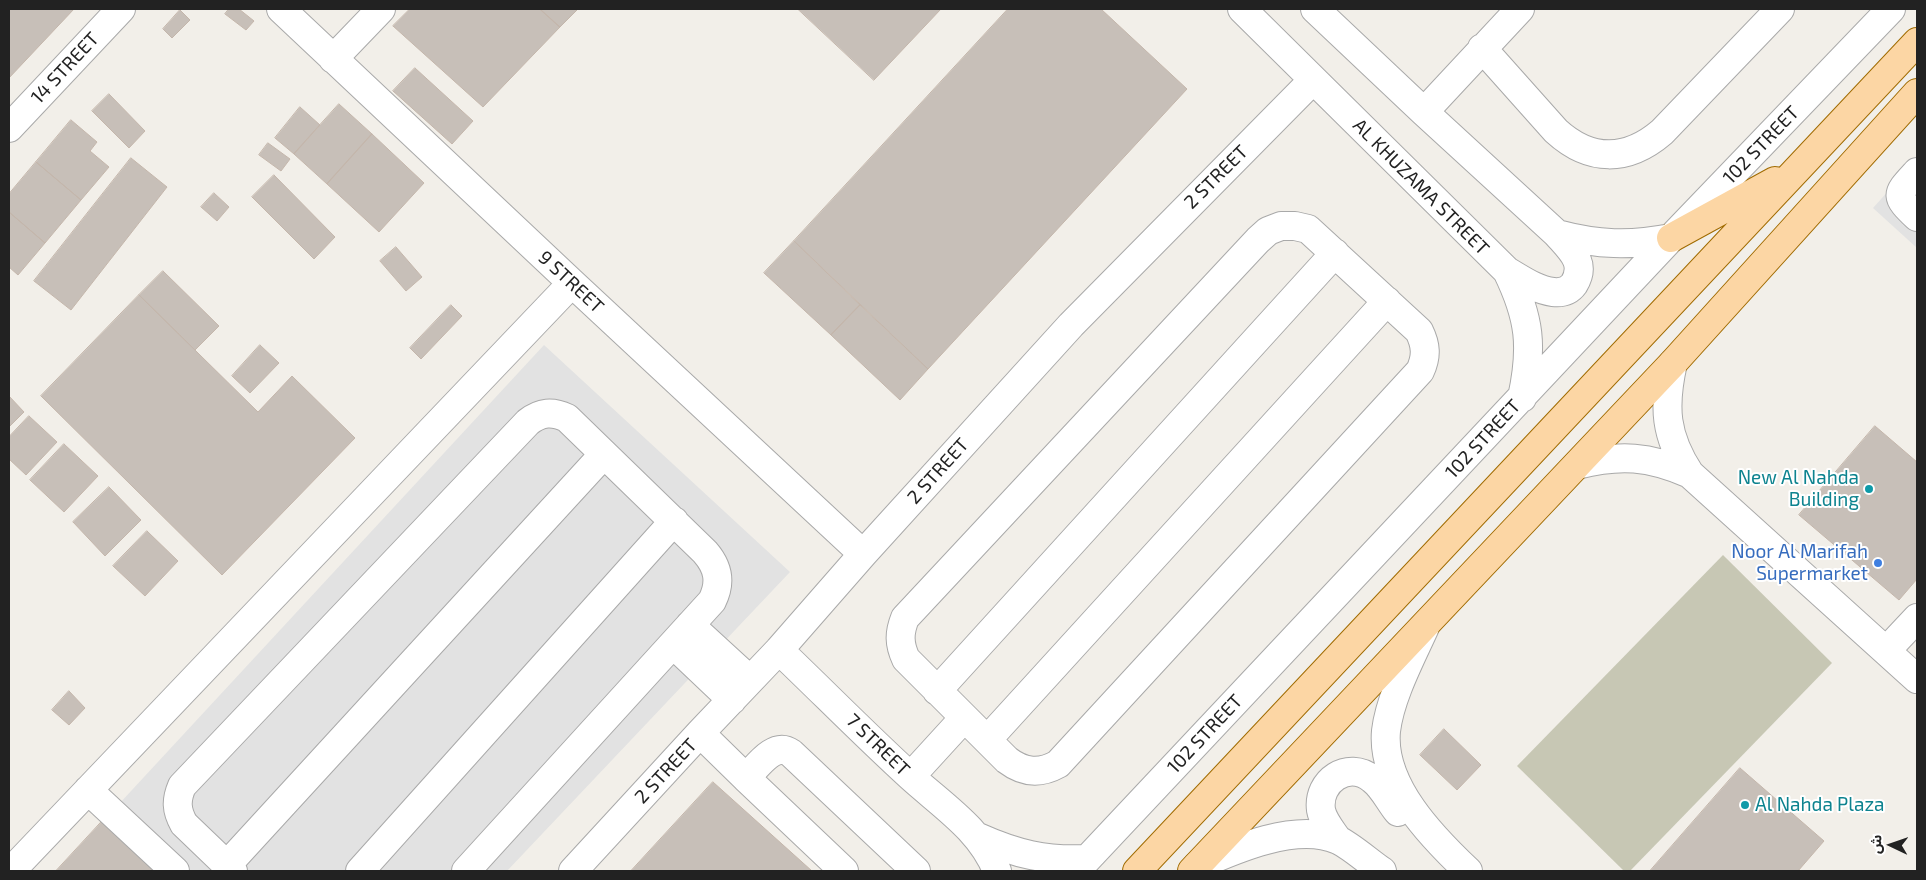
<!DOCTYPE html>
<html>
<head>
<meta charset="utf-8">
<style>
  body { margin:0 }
  #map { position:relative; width:1926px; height:880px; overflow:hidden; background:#f2efe9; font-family:"Exo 2","Noto Sans Arabic",sans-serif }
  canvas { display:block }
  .frame { position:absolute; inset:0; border:10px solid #222; pointer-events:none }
  .north { position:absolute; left:1866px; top:820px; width:50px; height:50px; -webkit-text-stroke:4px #fff; paint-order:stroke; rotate:273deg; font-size:14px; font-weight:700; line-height:20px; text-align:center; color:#222 }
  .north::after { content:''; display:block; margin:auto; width:18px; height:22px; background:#222; clip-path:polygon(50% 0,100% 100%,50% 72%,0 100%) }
</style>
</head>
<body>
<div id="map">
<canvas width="1926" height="880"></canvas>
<div class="frame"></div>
<div class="north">ش</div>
</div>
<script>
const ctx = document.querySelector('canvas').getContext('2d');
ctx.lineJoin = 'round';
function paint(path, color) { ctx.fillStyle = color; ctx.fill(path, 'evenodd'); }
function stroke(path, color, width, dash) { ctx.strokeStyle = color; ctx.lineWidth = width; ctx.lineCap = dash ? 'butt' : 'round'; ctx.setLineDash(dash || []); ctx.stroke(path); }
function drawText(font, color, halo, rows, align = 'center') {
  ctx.font = font + ' "Exo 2",sans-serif'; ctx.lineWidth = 4; ctx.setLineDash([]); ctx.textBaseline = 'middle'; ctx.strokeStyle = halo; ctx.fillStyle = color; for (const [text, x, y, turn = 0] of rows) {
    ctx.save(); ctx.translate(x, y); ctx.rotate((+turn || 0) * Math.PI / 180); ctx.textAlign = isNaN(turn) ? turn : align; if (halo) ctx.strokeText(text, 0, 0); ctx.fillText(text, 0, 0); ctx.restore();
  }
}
paint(new Path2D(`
  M 1723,555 L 1832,663 L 1630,871 L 1624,871 L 1517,766 Z`), '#c7c7b4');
paint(new Path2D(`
  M 1917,159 L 1917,248 L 1873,208 Z
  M 544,345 L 790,572 L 507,871 L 190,871 L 119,804 Z`), '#e2e2e2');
const building = new Path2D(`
  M 9,9 L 74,9 L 9,78 Z
  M 229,9 L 239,9 L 254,21 L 246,30 L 225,14 Z
  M 410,9 L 540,9 L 560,27 L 483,107 L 393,26 Z
  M 540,9 L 578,9 L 560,27 Z
  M 798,9 L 941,9 L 874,80 Z
  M 1008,9 L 1101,9 L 1187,89 L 928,369 L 794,241 Z
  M 180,10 L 190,20 L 172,38 L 163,29 Z
  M 415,68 L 473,121 L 452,144 L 393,91 Z
  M 109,94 L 145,131 L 129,148 L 92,111 Z
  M 339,104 L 372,134 L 327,184 L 294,154 Z
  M 300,107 L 320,125 L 294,154 L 275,138 Z
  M 71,120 L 97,142 L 90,151 L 109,167 L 81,200 L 36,162 Z
  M 372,134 L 424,183 L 379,232 L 327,184 Z
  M 268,143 L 290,159 L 281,171 L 259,155 Z
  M 131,158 L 167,187 L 71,310 L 34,281 Z
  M 36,162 L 81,200 L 45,243 L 9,212 L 9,194 Z
  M 274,175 L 335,237 L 314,259 L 252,197 Z
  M 214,193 L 229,207 L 217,221 L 201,207 Z
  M 9,212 L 45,243 L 18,275 L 9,267 Z
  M 794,241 L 860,305 L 831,335 L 764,273 Z
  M 396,247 L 422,277 L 406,291 L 380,261 Z
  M 163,271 L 219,326 L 195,350 L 139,295 Z
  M 139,295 L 258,412 L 292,376 L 355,438 L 222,575 L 41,396 Z
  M 451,305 L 462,316 L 421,359 L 410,348 Z
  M 860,305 L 928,369 L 900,400 L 831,335 Z
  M 260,345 L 279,363 L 250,393 L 232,376 Z
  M 9,396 L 24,412 L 9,427 Z
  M 29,416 L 57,442 L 26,475 L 9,459 L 9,437 Z
  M 1875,426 L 1917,462 L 1917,579 L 1899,600 L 1799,515 Z
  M 64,444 L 98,476 L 64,512 L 30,480 Z
  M 109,487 L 141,520 L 105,556 L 73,522 Z
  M 147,531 L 178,561 L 145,596 L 113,566 Z
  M 69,691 L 85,708 L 69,725 L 52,710 Z
  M 1444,729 L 1481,765 L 1457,790 L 1420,755 Z
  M 1740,768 L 1824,841 L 1798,871 L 1650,871 Z
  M 713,782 L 812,871 L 631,871 Z
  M 106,817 L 164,871 L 56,871 Z`);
paint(building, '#c7bfb8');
stroke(building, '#c4b6ab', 1);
const minor = new Path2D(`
  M 281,9 L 572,283 L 863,554
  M 1242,9 L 1507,271 C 1530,318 1533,347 1522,398
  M 1315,9 L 1424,112 L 1557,234 C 1598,245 1630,246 1671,238
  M 1482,48 L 1556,131 C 1590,162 1627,162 1662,132 L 1780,9
  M 333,59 L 381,9
  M 1424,112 L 1520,9
  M 9,128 L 121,9
  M 1917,172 C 1896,195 1894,195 1917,217
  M 1281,226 L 1295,226 L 1308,229 L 1419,331 C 1426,345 1427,356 1420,371 L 1058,764 C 1040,774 1024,773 1007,760 L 906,659 C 899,644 899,633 905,618 L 1258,240 L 1268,231 Z
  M 1507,271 C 1521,279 1536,290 1553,292 C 1562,293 1569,291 1574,284 C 1587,263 1571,250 1557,234
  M 1673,363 C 1663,407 1665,436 1690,474 L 1917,679
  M 1577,465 C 1620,454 1649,456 1690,474
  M 690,625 L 750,680
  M 1425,627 C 1411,658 1390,697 1386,731 C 1381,785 1432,837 1468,871
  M 673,644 L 732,700
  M 779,650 C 823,692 866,736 911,777 C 943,806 981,830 997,871
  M 1886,651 L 1917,618
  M 937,691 L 1335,253
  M 700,733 L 746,778
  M 987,740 L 1387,301
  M 911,776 L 964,718
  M 88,790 L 175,871
  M 978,837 C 1016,854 1045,861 1087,859
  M 1338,840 C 1332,831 1323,821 1321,810 C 1317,781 1348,760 1372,779 C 1383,787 1389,801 1398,812
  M 227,865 L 604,454
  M 1197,866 C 1235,849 1297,822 1338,840 C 1351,846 1370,863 1382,871
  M 11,871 L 572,283
  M 233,871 L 184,824 C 176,810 176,800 182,786 L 528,422 C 541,412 552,411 567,418 L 705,552 C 719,568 721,583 712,601 L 466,871
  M 360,871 L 674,521
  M 573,871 L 700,733 L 779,650 L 863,554 L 1071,325 L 1313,80
  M 844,871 L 746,778 C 757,767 774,741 791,753 L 916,871
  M 1076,871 L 1671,238 L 1891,9`);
const major = new Path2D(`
  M 1671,238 L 1775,181
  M 1137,871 L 1917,42
  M 1192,871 L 1673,363 L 1917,93`);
stroke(minor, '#a9a9a9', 30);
stroke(major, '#a06b00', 30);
stroke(minor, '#fff', 28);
stroke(major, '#fcd6a4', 28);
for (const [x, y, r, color] of [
  [1869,489,5,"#0f9aa8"],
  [1878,563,5,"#3f7fe0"],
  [1745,805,5,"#0f9aa8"]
]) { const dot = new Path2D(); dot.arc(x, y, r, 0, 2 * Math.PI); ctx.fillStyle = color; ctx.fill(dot); stroke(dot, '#fff', 2); }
drawText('19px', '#222', '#fff', [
  ["14 STREET",65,68,-47],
  ["102 STREET",1761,145,-46],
  ["2 STREET",1216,177,-45],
  ["AL KHUZAMA STREET",1421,187,45],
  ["9 STREET",571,282,43],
  ["102 STREET",1483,439,-47],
  ["2 STREET",938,471,-48],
  ["102 STREET",1205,734,-47],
  ["7 STREET",878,745,44],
  ["2 STREET",666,771,-47]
]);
drawText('19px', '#0d838f', '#fff', [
  ["New Al Nahda",1859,478],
  ["Building",1859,500],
  ["Al Nahda Plaza",1755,805,"left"]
], 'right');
drawText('19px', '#366cbe', '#fff', [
  ["Noor Al Marifah",1868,552],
  ["Supermarket",1868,574]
], 'right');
</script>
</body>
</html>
